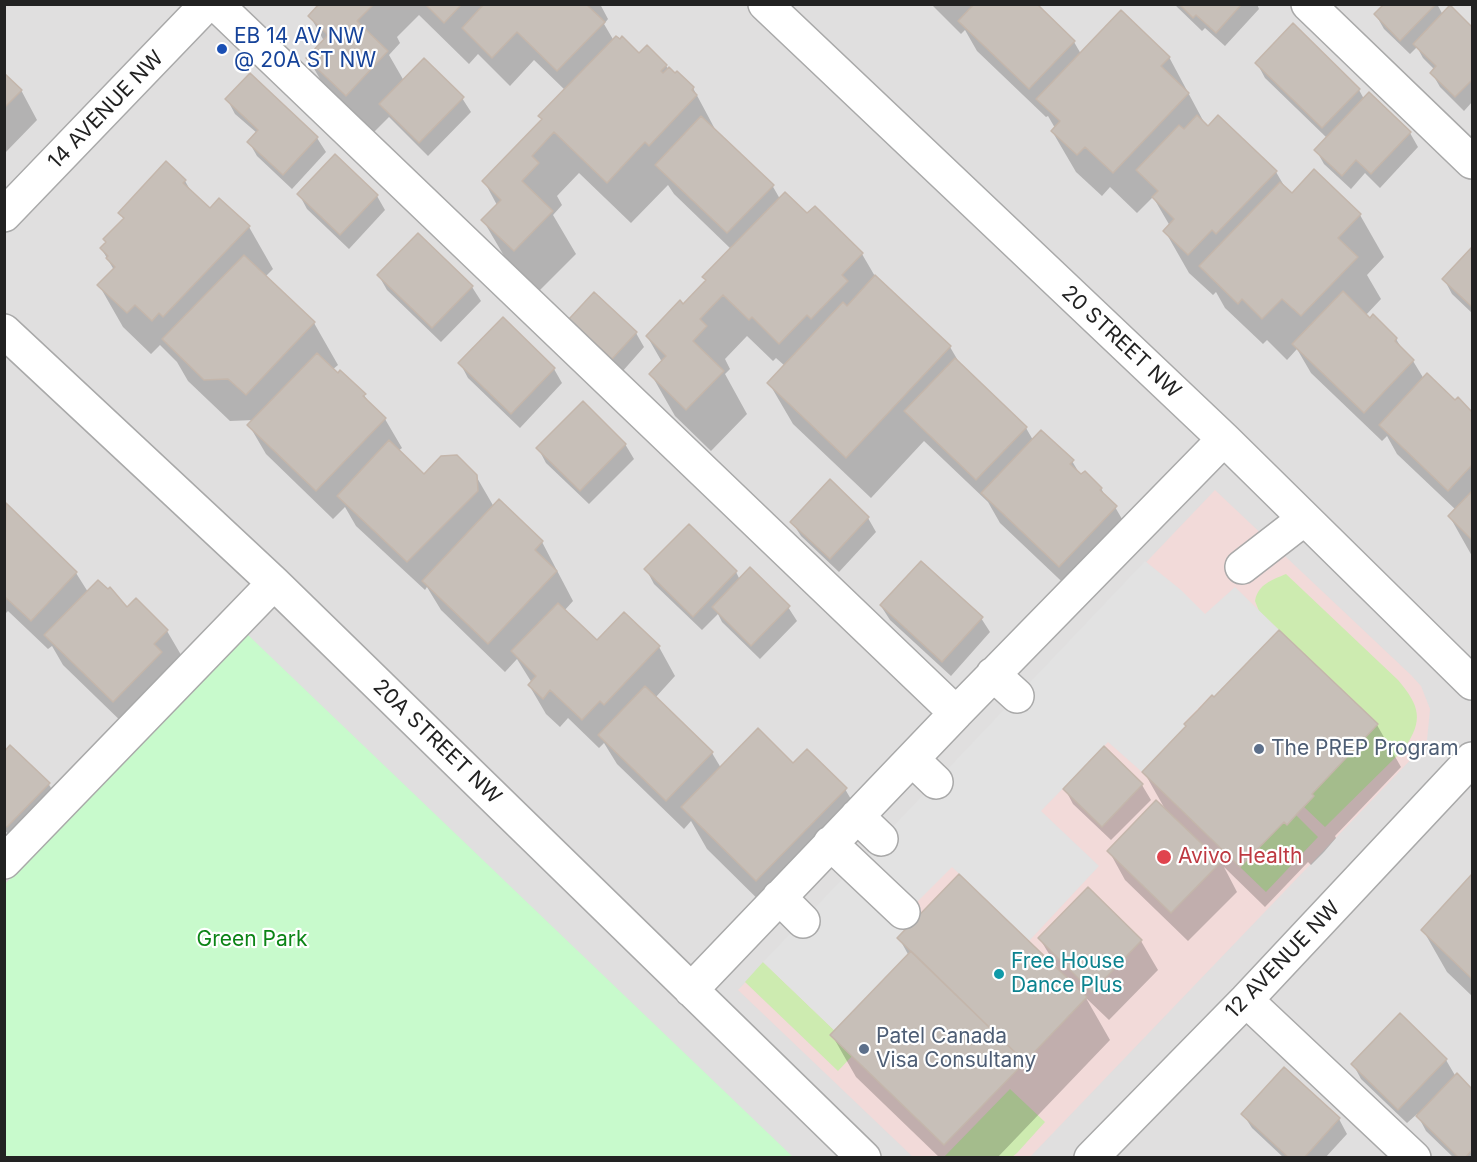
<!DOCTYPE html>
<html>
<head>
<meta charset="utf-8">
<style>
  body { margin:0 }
  #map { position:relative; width:1477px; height:1162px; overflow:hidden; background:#f2efe9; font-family:Inter,sans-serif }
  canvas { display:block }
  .frame { position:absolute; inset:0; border:6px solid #222; pointer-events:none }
</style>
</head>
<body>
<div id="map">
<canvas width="1477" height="1162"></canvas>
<div class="frame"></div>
</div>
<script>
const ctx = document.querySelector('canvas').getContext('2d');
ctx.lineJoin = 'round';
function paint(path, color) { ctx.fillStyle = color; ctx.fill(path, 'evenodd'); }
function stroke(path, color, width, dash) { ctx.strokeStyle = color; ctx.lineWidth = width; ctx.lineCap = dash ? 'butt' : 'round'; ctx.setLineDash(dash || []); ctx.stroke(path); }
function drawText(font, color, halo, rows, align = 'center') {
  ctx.font = font + ' Inter,sans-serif'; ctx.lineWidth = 4.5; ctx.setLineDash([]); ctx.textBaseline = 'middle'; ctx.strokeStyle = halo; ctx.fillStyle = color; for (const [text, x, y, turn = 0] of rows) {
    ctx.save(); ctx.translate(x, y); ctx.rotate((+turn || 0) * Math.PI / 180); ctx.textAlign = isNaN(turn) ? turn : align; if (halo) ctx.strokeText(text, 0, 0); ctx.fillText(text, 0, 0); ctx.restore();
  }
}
paint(new Path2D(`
  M 5,5 L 1472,5 L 1472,1157 L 5,1157 Z`), '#e0dfdf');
paint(new Path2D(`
  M 1215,490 L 1411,675 L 1421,686 L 1430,709 L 1427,740 L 1419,751 L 1030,1157 L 913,1157 L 738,990 Z`), '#f2dad9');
paint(new Path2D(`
  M 1286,574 L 1398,680 C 1420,706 1424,720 1404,749 L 1325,827 L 1303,806 L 1312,794 L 1378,724 L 1259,611 L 1255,601 C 1258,584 1272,580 1286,574 Z
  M 1296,815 L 1318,837 L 1266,892 L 1240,867 L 1284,822 Z
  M 763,962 L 835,1031 L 852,1056 L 838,1071 L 745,982 Z
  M 1010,1089 L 1045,1122 L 1017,1153 L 1012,1157 L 944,1157 Z`), '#cdebb0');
paint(new Path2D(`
  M 247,634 L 793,1157 L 5,1157 L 4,885 Z`), '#c8facc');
paint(new Path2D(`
  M 1145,561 L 1181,590 L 1205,614 L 1235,587 L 1279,630 L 1214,697 L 1211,695 L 1184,723 L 1186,726 L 1142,772 L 1108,742 L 1041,811 L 1099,866 L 1029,941 L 952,867 L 913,906 L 864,857 Z
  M 847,874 L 904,931 L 911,951 L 835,1031 L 763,962 Z`), '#e2e2e2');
paint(new Path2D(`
  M 321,4 L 600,4 L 608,19 L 604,24 L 614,41 L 639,55 L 666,65 L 668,70 L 693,88 L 716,131 L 772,185 L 780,199 L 862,254 L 876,278 L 950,347 L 960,364 L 1026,428 L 1033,440 L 1072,461 L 1081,476 L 1101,488 L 1106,498 L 1115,507 L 1132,536 L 1076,595 L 1000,523 L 988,502 L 924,441 L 871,498 L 793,424 L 769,383 L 785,366 L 776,358 L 773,361 L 747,336 L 725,359 L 730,369 L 725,374 L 747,414 L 711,451 L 675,416 L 651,374 L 662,362 L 647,336 L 683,306 L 707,282 L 704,277 L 731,249 L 674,194 L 668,185 L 631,223 L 579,173 L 557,196 L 562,205 L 553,215 L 576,254 L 538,292 L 507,261 L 483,220 L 497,205 L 484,181 L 542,120 L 540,116 L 565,90 L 534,60 L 510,86 L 478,54 L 469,64 L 419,15 L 397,37 L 400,43 L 389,55 L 404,81 L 462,98 L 471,112 L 428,156 L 389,117 L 370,136 L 332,100 L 308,58 L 324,41 L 310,16 Z
  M 931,4 L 1035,4 L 1074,42 L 1081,54 L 1169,57 L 1206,126 L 1276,172 L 1286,189 L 1292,195 L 1315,171 L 1360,215 L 1384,257 L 1367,275 L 1381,299 L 1365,316 L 1396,339 L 1404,352 L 1413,361 L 1424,379 L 1455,402 L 1458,399 L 1472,414 L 1472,556 L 1450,517 L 1456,510 L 1397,454 L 1387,436 L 1382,441 L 1311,373 L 1297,349 L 1287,360 L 1267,340 L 1263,344 L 1225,308 L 1216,292 L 1213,295 L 1189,273 L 1165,231 L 1170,226 L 1153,197 L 1137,213 L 1110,187 L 1102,196 L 1076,172 L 1052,131 L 1055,128 L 1048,116 L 1046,117 L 977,51 L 965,30 L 961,34 Z
  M 1174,4 L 1257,4 L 1259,9 L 1225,46 L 1205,28 L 1202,31 Z
  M 1386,4 L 1437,4 L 1443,15 L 1450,7 L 1472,29 L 1472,102 L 1464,111 L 1440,87 L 1432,73 L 1435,70 L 1423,58 L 1417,47 L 1410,54 L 1384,29 L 1376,15 Z
  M 1257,63 L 1359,90 L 1364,99 L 1410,133 L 1418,147 L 1380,188 L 1365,173 L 1351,189 L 1324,164 L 1316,150 L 1327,138 L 1265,78 Z
  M 4,75 L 21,90 L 37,120 L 4,154 Z
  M 250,75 L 317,138 L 326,152 L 292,189 L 257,156 L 249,142 L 257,133 L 235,114 L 227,99 Z
  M 185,181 L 192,193 L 210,210 L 219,200 L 249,227 L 273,269 L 265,277 L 314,323 L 338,365 L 332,370 L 364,395 L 370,404 L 385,419 L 402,448 L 398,451 L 424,476 L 476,476 L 494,507 L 499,501 L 542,542 L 573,601 L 564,611 L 597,642 L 659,647 L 675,676 L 655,698 L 712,753 L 721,768 L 793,765 L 845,789 L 869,830 L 780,921 L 707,849 L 691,821 L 684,829 L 617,764 L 604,743 L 599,748 L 568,718 L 560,727 L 546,714 L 529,685 L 532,683 L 517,659 L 505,672 L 441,610 L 427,587 L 425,590 L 356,526 L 345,507 L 333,519 L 266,454 L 249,425 L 254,420 L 230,421 L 188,381 L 177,362 L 160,345 L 151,354 L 123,327 L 99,285 L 114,270 L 101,248 L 124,220 L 120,213 Z
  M 299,194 L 377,196 L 385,210 L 349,249 L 307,209 Z
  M 1472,249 L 1472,313 L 1452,294 L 1444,279 Z
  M 379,276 L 472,287 L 481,301 L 441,342 L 387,290 Z
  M 571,319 L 636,333 L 644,347 L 621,373 L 579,334 Z
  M 460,363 L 554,369 L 562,383 L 520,428 L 468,378 Z
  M 625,444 L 634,459 L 589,504 L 546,463 L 538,448 Z
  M 4,506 L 76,573 L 88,592 L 127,609 L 167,631 L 184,660 L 130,730 L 63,665 L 52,646 L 48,649 L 8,611 L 4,615 Z
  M 868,518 L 876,532 L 839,572 L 801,536 L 792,522 Z
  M 646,569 L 736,572 L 740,580 L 788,607 L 797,621 L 760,659 L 722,622 L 718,614 L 702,630 L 654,584 Z
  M 881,606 L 981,618 L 990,632 L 951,676 L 890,620 Z
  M 1377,725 L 1401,767 L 1335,836 L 1336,838 L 1324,852 L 1311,865 L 1308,862 L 1265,907 L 1224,867 L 1237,892 L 1188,941 L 1125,880 L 1109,851 L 1165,809 L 1144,772 Z
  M 1104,749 L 1142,785 L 1151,800 L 1111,840 L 1073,804 L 1065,789 Z
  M 4,754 L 48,783 L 57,798 L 16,841 L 4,830 Z
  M 1472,876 L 1472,996 L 1447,972 L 1423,930 Z
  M 1088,889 L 1141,941 L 1158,970 L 1109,1020 L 1086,998 L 1110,1040 L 997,1158 L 940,1158 L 856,1077 L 832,1035 L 909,956 L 899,938 L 1058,969 L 1040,939 Z
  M 1400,1015 L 1446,1060 L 1456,1077 L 1457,1076 L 1472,1091 L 1472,1158 L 1454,1158 L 1426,1131 L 1417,1114 L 1407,1123 L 1361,1079 L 1353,1064 Z
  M 1243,1114 L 1339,1119 L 1347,1134 L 1325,1158 L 1284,1158 L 1252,1128 Z`), '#0003');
const building = new Path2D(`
  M 319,4 L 374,4 L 357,21 L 388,51 L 346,96 L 306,58 L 328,35 L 308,16 Z
  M 425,4 L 462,4 L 444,23 Z
  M 484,4 L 586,4 L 605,22 L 557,71 L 517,32 L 492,58 L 462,28 Z
  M 974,4 L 1037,4 L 1075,41 L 1029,89 L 958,21 Z
  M 1179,4 L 1242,4 L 1216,33 L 1196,15 L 1193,18 Z
  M 1384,4 L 1436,4 L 1400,41 L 1374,14 Z
  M 1450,5 L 1472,27 L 1472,80 L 1455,97 L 1430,73 L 1436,66 L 1413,44 Z
  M 1121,10 L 1170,57 L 1161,66 L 1189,93 L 1113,173 L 1085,147 L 1077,155 L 1051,131 L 1060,121 L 1036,99 Z
  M 1293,23 L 1360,89 L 1322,128 L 1255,63 Z
  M 616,36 L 620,39 L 622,36 L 639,53 L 647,45 L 667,65 L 661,71 L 663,73 L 669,67 L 675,73 L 677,71 L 694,87 L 692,90 L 697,95 L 649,146 L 645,142 L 607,183 L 554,132 L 532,156 L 539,163 L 522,181 L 553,211 L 514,251 L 481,220 L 501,200 L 482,181 L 542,119 L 538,116 Z
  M 424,58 L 464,97 L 419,143 L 379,104 Z
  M 4,73 L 22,90 L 4,108 Z
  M 250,73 L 318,137 L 283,175 L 247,142 L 258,130 L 225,99 Z
  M 1369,92 L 1411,132 L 1371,174 L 1356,160 L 1342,176 L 1314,150 Z
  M 1197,115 L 1208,126 L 1218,115 L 1277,171 L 1216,234 L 1212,230 L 1188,255 L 1163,231 L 1174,219 L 1152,197 L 1158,191 L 1136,170 L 1179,125 L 1184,129 Z
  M 701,116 L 774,185 L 727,233 L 655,165 Z
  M 335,154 L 378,195 L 340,235 L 297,194 Z
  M 166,161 L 186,180 L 183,183 L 210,208 L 219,198 L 250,226 L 163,317 L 159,313 L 152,321 L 135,305 L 127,313 L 97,285 L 115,267 L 106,258 L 108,256 L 100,248 L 106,242 L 103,239 L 124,218 L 118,213 Z
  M 1314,169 L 1361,214 L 1338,238 L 1358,257 L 1301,316 L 1282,299 L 1262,319 L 1242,299 L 1238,304 L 1199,266 L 1280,182 L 1292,193 Z
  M 785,192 L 807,213 L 815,206 L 863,253 L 842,275 L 848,281 L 811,319 L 807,315 L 779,344 L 752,317 L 749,320 L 723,295 L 700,319 L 707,326 L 693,341 L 724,371 L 686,410 L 649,374 L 666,356 L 646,336 L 680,300 L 683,304 L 706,280 L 702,277 Z
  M 418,233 L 473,286 L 432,328 L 377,275 Z
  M 1472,247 L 1472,307 L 1442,279 Z
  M 244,255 L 315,322 L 246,395 L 228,379 L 204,380 L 162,339 Z
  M 875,275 L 951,346 L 846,458 L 767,383 L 843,302 L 847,306 Z
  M 1343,291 L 1370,318 L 1373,314 L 1397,338 L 1395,341 L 1414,360 L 1364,413 L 1292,344 Z
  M 594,292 L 637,332 L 612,359 L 569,319 Z
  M 503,317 L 555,368 L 511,414 L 458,363 Z
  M 317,353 L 338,373 L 340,370 L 366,394 L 363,396 L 386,418 L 316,491 L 247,425 Z
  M 955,358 L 1027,427 L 976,480 L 904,411 Z
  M 1427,373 L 1455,400 L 1458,397 L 1472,412 L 1472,465 L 1448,491 L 1379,425 Z
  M 583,401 L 626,444 L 580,491 L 536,448 Z
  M 1041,430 L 1074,460 L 1070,464 L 1081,474 L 1085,471 L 1102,488 L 1100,490 L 1117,506 L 1059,567 L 981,493 Z
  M 389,440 L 424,474 L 441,456 L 457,455 L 477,475 L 478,491 L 407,562 L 337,496 Z
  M 830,479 L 869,517 L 830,559 L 790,522 Z
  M 1472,491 L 1472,540 L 1448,516 Z
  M 499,499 L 543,541 L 535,550 L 557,571 L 488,644 L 422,581 Z
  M 6,503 L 77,572 L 31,621 L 4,596 Z
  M 689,524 L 737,571 L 693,617 L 644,569 Z
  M 921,561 L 983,617 L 942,662 L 880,605 Z
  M 750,567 L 790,606 L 751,646 L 712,607 Z
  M 98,580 L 108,589 L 110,587 L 127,607 L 136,598 L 168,630 L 154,644 L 162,652 L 113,702 L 44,635 Z
  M 558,603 L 597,640 L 624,612 L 660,646 L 604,705 L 600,701 L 582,720 L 550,690 L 543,699 L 528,685 L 536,676 L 511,651 Z
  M 1279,630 L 1378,724 L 1312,794 L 1314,796 L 1296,815 L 1287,825 L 1284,822 L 1240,867 L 1142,772 L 1186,726 L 1184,724 L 1198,710 L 1212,695 L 1214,697 Z
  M 645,686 L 713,752 L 666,801 L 598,735 Z
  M 758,728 L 793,763 L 807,749 L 847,788 L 756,881 L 681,807 Z
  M 10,745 L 50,783 L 7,827 L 4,825 L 4,752 Z
  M 1104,746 L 1143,784 L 1102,827 L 1063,789 Z
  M 1156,800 L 1221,862 L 1171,913 L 1107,851 Z
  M 959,874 L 1087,997 L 1025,1062 L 897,938 Z
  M 1472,874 L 1472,979 L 1421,930 Z
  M 1088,887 L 1142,940 L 1092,992 L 1038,938 Z
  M 911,951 L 1025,1062 L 944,1145 L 830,1035 Z
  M 1400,1013 L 1447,1059 L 1398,1110 L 1351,1064 Z
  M 1284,1067 L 1340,1118 L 1304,1158 L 1289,1158 L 1241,1114 Z
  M 1457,1073 L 1472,1089 L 1472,1150 L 1465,1158 L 1459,1158 L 1416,1116 Z`);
paint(building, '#c7bfb8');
stroke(building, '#c4b6ab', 1.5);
const minor = new Path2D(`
  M 216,4 L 956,713 L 1224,439
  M 765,4 L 1224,439 L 1472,683
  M 1308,4 L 1472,162
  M 4,215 L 207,4
  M 4,331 L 274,583 L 864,1158
  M 1242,567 L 1304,519
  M 993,674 L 1017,696
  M 912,759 L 936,782
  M 857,816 L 881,839
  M 830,843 L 903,912
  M 4,862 L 274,583
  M 779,897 L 803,921
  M 691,990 L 956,713
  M 1246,1000 L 1414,1158
  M 1091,1158 L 1246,1000 L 1472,759`);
stroke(minor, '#a9a9a9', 36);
stroke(minor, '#fff', 33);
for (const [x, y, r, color] of [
  [222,49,6,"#1a4fb4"],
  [1259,749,6,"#5c6f8a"],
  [1164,857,8,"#e0444e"],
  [999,974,6,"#0f9aa8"],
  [864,1049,6,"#5c6f8a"]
]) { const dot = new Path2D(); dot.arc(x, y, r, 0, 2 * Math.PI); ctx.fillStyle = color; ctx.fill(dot); stroke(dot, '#fff', 2); }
drawText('21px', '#164399', '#fff', [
  ["EB 14 AV NW",234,37],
  ["@ 20A ST NW",234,61]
], 'left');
drawText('21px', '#222', '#fff', [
  ["14 AVENUE NW",106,110,-46],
  ["20 STREET NW",1121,342,43],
  ["20A STREET NW",437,742,44],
  ["12 AVENUE NW",1283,960,-46]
]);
drawText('21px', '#4e5e75', '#fff', [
  ["The PREP Program",1271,749],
  ["Patel Canada",876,1037],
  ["Visa Consultany",876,1061]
], 'left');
drawText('21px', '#be3a42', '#fff', [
  ["Avivo Health",1178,857]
], 'left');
drawText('21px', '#0c8416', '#fff', [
  ["Green Park",252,940]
]);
drawText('21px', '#0d838f', '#fff', [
  ["Free House",1011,962],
  ["Dance Plus",1011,986]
], 'left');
</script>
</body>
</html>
